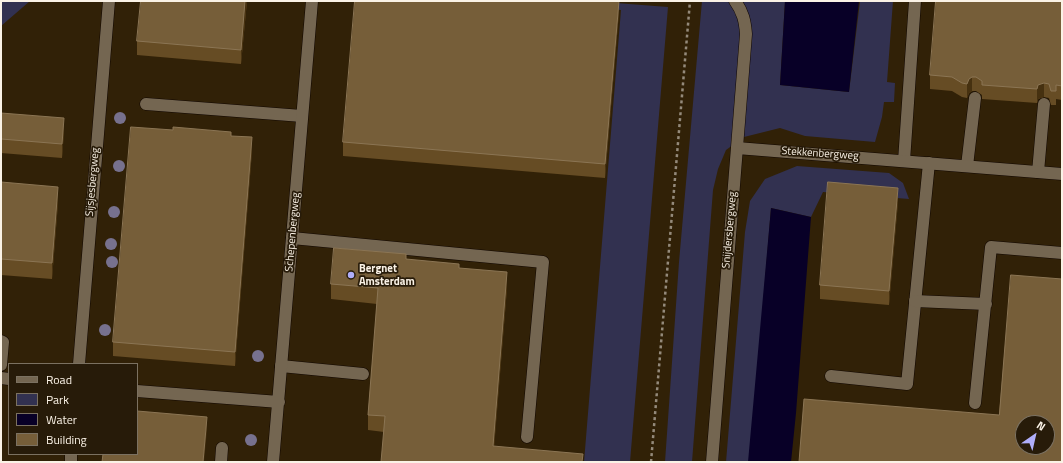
<!DOCTYPE html>
<html>
<head>
<meta charset="utf-8">
<style>
  body { margin:0 }
  #map { position:relative; width:1063px; height:463px; overflow:hidden; background:#271b09; font-family:"Titillium Web",sans-serif }
  canvas { display:block }
  .frame { position:absolute; inset:0; border:2px solid #faf2e6; pointer-events:none }
  .legend { position:absolute; left:8px; top:363px; width:130px; height:92px; box-sizing:border-box; background:#271b09; border:1px solid #7b7161; margin:0; padding:5px 7px; list-style:none; font-size:12px; color:#faf2e6 }
  .legend li { display:flex; align-items:center; gap:8px; height:20px }
  .legend b { width:20px; border:1px solid #7b7161 }
  .north { position:absolute; left:1015px; top:415px; width:40px; height:40px; box-sizing:border-box; background:#271b09; border:1px solid #7b7161; border-radius:50%; rotate:34deg; font-size:11px; font-weight:700; line-height:16px; text-align:center; color:#faf2e6 }
  .north::after { content:''; display:block; margin:auto; width:14px; height:18px; background:#b0aefa; clip-path:polygon(50% 0,100% 100%,50% 72%,0 100%) }
</style>
</head>
<body>
<div id="map">
<canvas width="1063" height="463"></canvas>
<div class="frame"></div>
<ul class="legend">
<li><b style="height:5px;background:#746651"></b>Road</li>
<li><b style="height:11px;background:#323150"></b>Park</li>
<li><b style="height:11px;background:#080027"></b>Water</li>
<li><b style="height:11px;background:#765e39"></b>Building</li>
</ul>
<div class="north">N</div>
</div>
<script>
const ctx = document.querySelector('canvas').getContext('2d');
ctx.lineJoin = 'round';
function paint(path, color) { ctx.fillStyle = color; ctx.fill(path, 'evenodd'); }
function stroke(path, color, width, dash) { ctx.strokeStyle = color; ctx.lineWidth = width; ctx.lineCap = dash ? 'butt' : 'round'; ctx.setLineDash(dash || []); ctx.stroke(path); }
function drawText(font, color, halo, rows, align = 'center') {
  ctx.font = font + ' "Titillium Web",sans-serif'; ctx.lineWidth = 3.5; ctx.setLineDash([]); ctx.textBaseline = 'middle'; ctx.strokeStyle = halo; ctx.fillStyle = color; for (const [text, x, y, turn = 0] of rows) {
    ctx.save(); ctx.translate(x, y); ctx.rotate((+turn || 0) * Math.PI / 180); ctx.textAlign = isNaN(turn) ? turn : align; if (halo) ctx.strokeText(text, 0, 0); ctx.fillText(text, 0, 0); ctx.restore();
  }
}
paint(new Path2D(`
  M 1,1 L 1062,1 L 1062,462 L 1,462 ZM 9,364 L 137,364 L 137,454 L 9,454 ZM 1023,423 L 1047,423 L 1047,447 L 1023,447 Z`), '#312107');
paint(new Path2D(`
  M 1,1 L 30,1 L 1,26 Z
  M 504,1 L 590,1 L 668,7 L 630,462 L 584,462 L 621,10 Z
  M 702,1 L 785,1 L 780,85 L 849,92 L 860,1 L 893,1 L 887,82 L 895,83 L 894,102 L 884,102 L 882,117 L 875,142 L 805,136 L 780,128 L 744,137 L 726,150 L 718,169 L 713,190 L 692,462 L 665,462 L 679,262 Z
  M 797,166 L 889,173 L 903,183 L 909,199 L 823,192 L 811,217 L 771,208 L 750,462 L 726,462 L 745,232 L 750,201 L 765,179 Z`), '#323150');
paint(new Path2D(`
  M 785,1 L 859,1 L 849,92 L 780,85 Z
  M 771,208 L 811,217 L 796,413 L 791,462 L 748,462 Z`), '#080027');
const lane = new Path2D(`
  M 146,104 L 302,116
  M 904,161 L 915,1
  M 967,166 L 975,98
  M 1038,172 L 1044,104
  M 292,238 L 543,262 L 527,437
  M 1,341 L 3,342 L 1,365
  M 281,366 L 363,374
  M 831,376 L 907,384 L 929,163
  M 1,378 L 9,379
  M 221,462 L 222,448`);
const street = new Path2D(`
  M 737,148 L 1062,174
  M 915,301 L 986,304
  M 79,364 L 109,1
  M 137,391 L 279,402
  M 975,403 L 991,247 L 1062,253
  M 71,462 L 71,454
  M 273,462 L 312,1
  M 712,462 L 746,34 C 745,21 743,12 735,1`);
stroke(lane, '#100600', 13);
stroke(street, '#100600', 13);
stroke(new Path2D(`
  M 651,462 L 690,1`), '#948a7b', 2.5, [3, 3]);
stroke(lane, '#746651', 12);
stroke(street, '#746651', 12);
ctx.fillStyle = '#77718e';
for (const [x, y] of [
  [120,118],
  [119,166],
  [114,212],
  [111,244],
  [112,262],
  [105,330],
  [258,356],
  [251,440]
]) { ctx.beginPath(); ctx.arc(x, y, 6, 0, 2 * Math.PI); ctx.fill(); }
paint(new Path2D(`
  M 247,1 L 241,64 L 137,55 L 137,41 Z
  M 1062,1 L 1062,100 L 1056,99 L 1056,105 L 1051,105 L 1049,98 L 1044,97 L 1038,99 L 1037,103 L 982,99 L 982,95 L 976,91 L 972,91 L 969,93 L 967,98 L 962,97 L 952,91 L 930,89 L 930,75 Z
  M 619,12 L 605,178 L 343,156 L 343,142 Z
  M 1,113 L 64,132 L 62,158 L 1,153 Z
  M 231,136 L 252,151 L 235,366 L 113,356 L 113,342 Z
  M 1,182 L 58,203 L 52,279 L 1,275 Z
  M 898,202 L 889,305 L 820,299 L 820,285 Z
  M 406,259 L 459,268 L 507,288 L 494,447 L 583,462 L 384,432 L 368,430 L 368,415 L 377,304 L 331,299 L 331,284 Z`), '#664c24');
paint(new Path2D(`
  M 245,1 L 247,1 L 241,64 L 241,50 Z
  M 619,1 L 619,12 L 605,178 L 605,164 Z
  M 972,77 L 972,91 L 969,93 L 967,98 L 967,84 L 969,79 Z
  M 1044,83 L 1044,97 L 1038,99 L 1037,103 L 1037,89 L 1038,85 Z
  M 64,118 L 64,132 L 62,158 L 62,144 Z
  M 252,137 L 252,151 L 235,366 L 235,352 Z
  M 58,187 L 58,203 L 52,279 L 52,263 Z
  M 898,188 L 898,202 L 889,305 L 889,291 Z
  M 507,272 L 507,288 L 493,462 L 493,446 Z
  M 207,417 L 207,431 L 204,462 L 203,462 Z`), '#463110');
const building = new Path2D(`
  M 141,1 L 245,1 L 241,50 L 137,41 Z
  M 355,1 L 619,1 L 605,164 L 343,142 Z
  M 936,1 L 1062,1 L 1062,86 L 1056,85 L 1056,91 L 1051,91 L 1049,84 L 1044,83 L 1038,85 L 1037,89 L 982,85 L 982,81 L 976,77 L 972,77 L 969,79 L 967,84 L 962,83 L 952,77 L 930,75 Z
  M 1,113 L 64,118 L 62,144 L 1,139 Z
  M 131,127 L 173,130 L 173,127 L 231,132 L 231,136 L 252,137 L 235,352 L 113,342 Z
  M 1,182 L 58,187 L 52,263 L 1,259 Z
  M 828,182 L 898,188 L 889,291 L 820,285 Z
  M 334,248 L 406,254 L 406,259 L 459,264 L 459,268 L 507,272 L 493,446 L 583,454 L 582,462 L 381,462 L 385,416 L 368,415 L 378,288 L 331,284 Z
  M 1011,275 L 1062,279 L 1062,462 L 799,462 L 804,399 L 999,415 ZM 1023,423 L 1047,423 L 1047,447 L 1023,447 Z
  M 137,411 L 207,417 L 203,462 L 102,462 L 103,454 L 137,454 Z`);
paint(building, '#765e39');
stroke(building, '#8b7554', 1);
for (const [x, y, r, color] of [
  [351,275,4,"#b0aefa"]
]) { const dot = new Path2D(); dot.arc(x, y, r, 0, 2 * Math.PI); ctx.fillStyle = color; ctx.fill(dot); stroke(dot, '#271b09', 1.5); }
drawText('11px', '#faf2e6', '#271b09', [
  ["Stekkenbergweg",820,154,4],
  ["Sijsjesbergweg",93,182,-85],
  ["Snijdersbergweg",730,230,-85],
  ["Schepenbergweg",293,232,-85]
]);
drawText('bold 11px', '#faf2e6', '#271b09', [
  ["Bergnet",359,269],
  ["Amsterdam",359,282]
], 'left');
</script>
</body>
</html>
